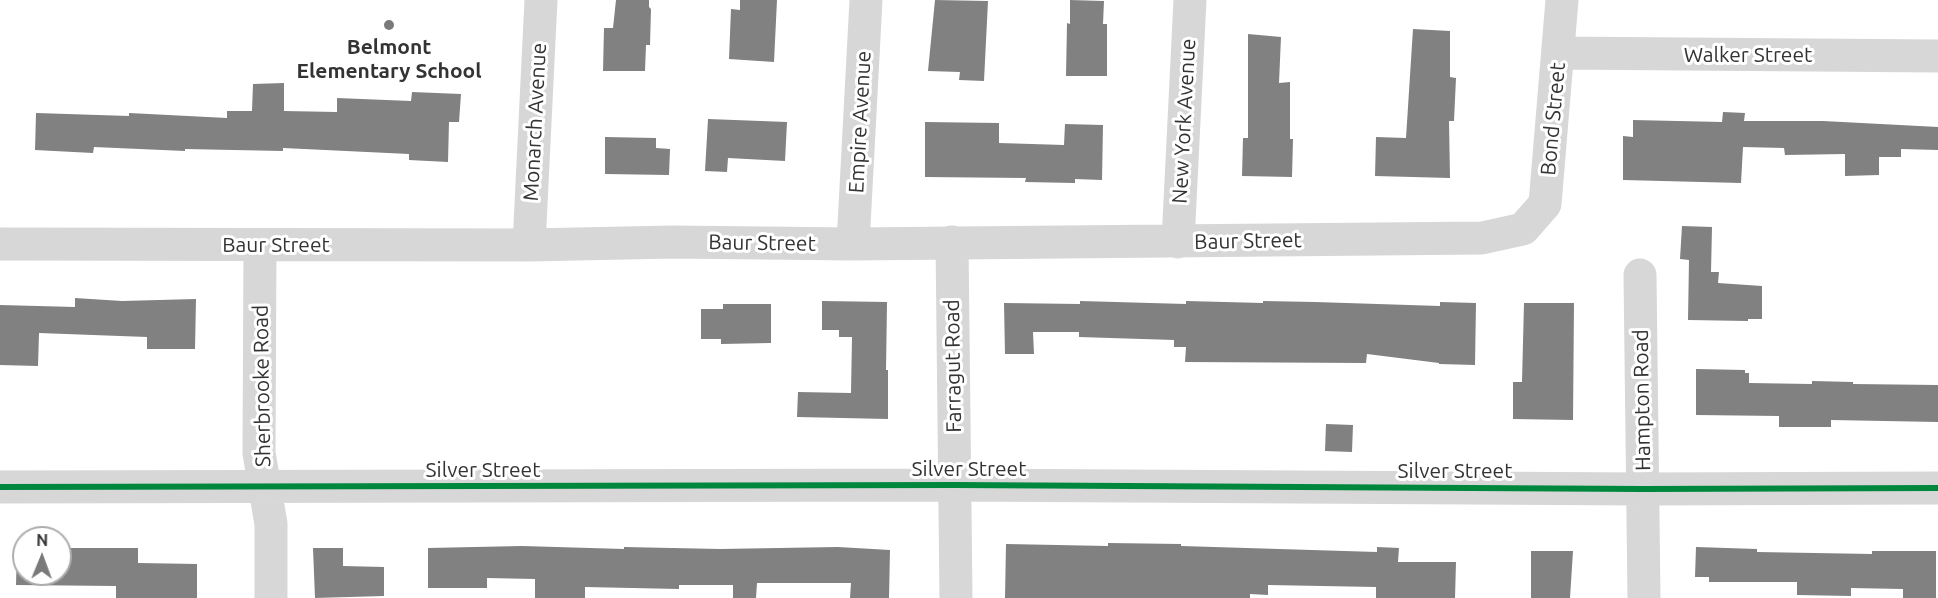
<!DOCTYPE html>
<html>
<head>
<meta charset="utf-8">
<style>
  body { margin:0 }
  #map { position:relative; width:1938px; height:598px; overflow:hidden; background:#fff; font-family:Ubuntu,sans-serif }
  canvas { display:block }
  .north { position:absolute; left:12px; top:526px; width:60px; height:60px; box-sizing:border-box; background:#fff; border:2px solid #adadad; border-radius:50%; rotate:1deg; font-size:16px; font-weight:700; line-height:24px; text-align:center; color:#333 }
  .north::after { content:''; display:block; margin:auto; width:21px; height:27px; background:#7a7a7a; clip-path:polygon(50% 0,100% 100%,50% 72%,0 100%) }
</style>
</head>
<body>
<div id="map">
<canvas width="1938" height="598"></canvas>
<div class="north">N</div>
</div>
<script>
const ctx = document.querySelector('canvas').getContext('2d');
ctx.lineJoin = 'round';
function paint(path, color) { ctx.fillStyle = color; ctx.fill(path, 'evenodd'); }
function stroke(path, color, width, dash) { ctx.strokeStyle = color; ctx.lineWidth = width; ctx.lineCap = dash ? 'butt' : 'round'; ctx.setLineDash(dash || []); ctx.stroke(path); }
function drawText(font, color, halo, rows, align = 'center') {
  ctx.font = font + ' Ubuntu,sans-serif'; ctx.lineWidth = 6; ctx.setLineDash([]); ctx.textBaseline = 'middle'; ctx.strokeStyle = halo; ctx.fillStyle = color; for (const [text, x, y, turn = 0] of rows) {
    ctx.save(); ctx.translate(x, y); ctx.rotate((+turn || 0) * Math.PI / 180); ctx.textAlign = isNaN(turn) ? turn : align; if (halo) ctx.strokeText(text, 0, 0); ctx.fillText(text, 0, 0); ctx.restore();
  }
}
paint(new Path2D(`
  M 616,0 L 649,0 L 649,7 L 651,9 L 650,45 L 646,45 L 645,71 L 603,71 L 604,28 L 613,28 Z
  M 740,0 L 777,0 L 774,62 L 729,59 L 731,9 L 740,10 Z
  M 935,0 L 988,1 L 984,81 L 959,80 L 960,72 L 928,71 Z
  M 1070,0 L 1104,1 L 1103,24 L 1107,24 L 1107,76 L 1066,76 L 1067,23 L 1070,24 Z
  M 1413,29 L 1450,31 L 1450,77 L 1456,78 L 1454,121 L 1449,121 L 1450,178 L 1375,176 L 1376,137 L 1406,138 Z
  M 1248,34 L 1281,37 L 1279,83 L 1290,82 L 1290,139 L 1293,139 L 1292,177 L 1242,176 L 1243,138 L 1248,138 Z
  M 284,83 L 284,111 L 337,112 L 337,98 L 411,101 L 412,92 L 461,94 L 459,122 L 449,122 L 448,162 L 409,160 L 409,154 L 283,148 L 283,151 L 185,149 L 185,151 L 94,147 L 93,153 L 35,150 L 36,113 L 129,116 L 129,113 L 227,118 L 227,111 L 252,111 L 253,84 Z
  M 1723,112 L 1745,113 L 1744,121 L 1823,121 L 1938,127 L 1938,150 L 1901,149 L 1901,157 L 1879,157 L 1879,175 L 1845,176 L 1845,154 L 1785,155 L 1784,148 L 1743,147 L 1741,183 L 1623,180 L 1623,136 L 1633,137 L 1633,120 L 1722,122 Z
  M 708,119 L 787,122 L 785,161 L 728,158 L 727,172 L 705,171 Z
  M 925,122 L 999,123 L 999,143 L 1064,145 L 1065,124 L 1103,125 L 1102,180 L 1075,179 L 1075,183 L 1025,182 L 1026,178 L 925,177 Z
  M 605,137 L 656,138 L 656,148 L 670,149 L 669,175 L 605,174 Z
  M 1682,226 L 1712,227 L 1711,272 L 1719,272 L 1718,283 L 1762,286 L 1762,319 L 1748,319 L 1748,321 L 1688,320 L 1689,260 L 1680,259 Z
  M 75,298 L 122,301 L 196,299 L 195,349 L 147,349 L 147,337 L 39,333 L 38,366 L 0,365 L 0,305 L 75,307 Z
  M 822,301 L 887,302 L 886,370 L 888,370 L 888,419 L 797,417 L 798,392 L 851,393 L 852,337 L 839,337 L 839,330 L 822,330 Z
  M 1080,301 L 1186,304 L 1186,301 L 1263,303 L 1263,301 L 1315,302 L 1440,306 L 1440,302 L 1476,303 L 1475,365 L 1439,364 L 1439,363 L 1367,354 L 1366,363 L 1185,362 L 1186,347 L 1174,347 L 1174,340 L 1079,337 L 1079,332 L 1033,332 L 1034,354 L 1005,354 L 1004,303 L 1080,304 Z
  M 1524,303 L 1574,303 L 1573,420 L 1513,419 L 1513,382 L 1522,382 Z
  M 723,304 L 771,304 L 771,343 L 721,344 L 721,339 L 701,339 L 701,309 L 723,309 Z
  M 1696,369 L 1745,370 L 1745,373 L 1749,373 L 1749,383 L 1812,384 L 1812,381 L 1853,382 L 1853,384 L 1938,385 L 1938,422 L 1831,420 L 1831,427 L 1779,427 L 1779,416 L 1696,415 Z
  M 1326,424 L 1353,425 L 1352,452 L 1325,451 Z
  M 1108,543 L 1181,544 L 1181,546 L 1377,552 L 1377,547 L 1399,548 L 1398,562 L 1456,562 L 1455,598 L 1376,598 L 1376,587 L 1268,585 L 1268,595 L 1250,594 L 1250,598 L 1005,598 L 1006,544 L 1108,546 Z
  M 522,546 L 624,549 L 624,547 L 720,549 L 838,547 L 890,550 L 889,598 L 850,598 L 851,583 L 757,583 L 756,598 L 733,598 L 733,585 L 679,585 L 679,589 L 585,587 L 585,598 L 535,598 L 535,579 L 487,578 L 487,588 L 428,588 L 428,548 Z
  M 1696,547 L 1757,549 L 1757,552 L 1872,554 L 1872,551 L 1936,551 L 1936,598 L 1903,598 L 1903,589 L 1851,588 L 1851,596 L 1797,595 L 1797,582 L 1709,582 L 1709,577 L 1695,577 Z
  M 17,548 L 24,548 L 24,574 L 60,574 L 60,548 L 138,548 L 138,563 L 197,564 L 197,598 L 116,598 L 116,586 L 16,585 Z
  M 313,548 L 343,548 L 343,566 L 384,567 L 384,596 L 315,598 Z
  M 1531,551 L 1573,551 L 1570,598 L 1531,598 Z`), '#818181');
stroke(new Path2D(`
  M 1559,53 L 1938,56
  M 952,242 L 956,598
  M 1178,242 L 1190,0
  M 0,244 L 529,245 L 673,242 L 853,244 L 1482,238 L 1523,229 L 1545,204 L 1562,0
  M 853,244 L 866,0
  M 260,245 L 259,453 L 271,524 L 271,598
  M 529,245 L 541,0
  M 1640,275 L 1644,598
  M 0,487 L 954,485 L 1643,489 L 1938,488`), '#d7d7d7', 33);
stroke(new Path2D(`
  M 0,487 L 954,485 L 1643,489 L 1938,488`), '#00873e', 6);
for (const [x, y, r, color] of [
  [389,25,6,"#7a7a7a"]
]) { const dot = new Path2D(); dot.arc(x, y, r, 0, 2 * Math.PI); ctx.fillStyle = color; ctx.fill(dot); stroke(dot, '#fff', 2); }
drawText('bold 21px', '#333', '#fff', [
  ["Belmont",389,47],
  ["Elementary School",389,71]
]);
drawText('21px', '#333', '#fff', [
  ["Walker Street",1748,55],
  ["Bond Street",1553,119,-85],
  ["New York Avenue",1184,121,-87],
  ["Monarch Avenue",535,122,-87],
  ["Empire Avenue",860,122,-87],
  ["Baur Street",1248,241,-1],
  ["Baur Street",762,243,1],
  ["Baur Street",276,245],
  ["Farragut Road",953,366,-91],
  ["Sherbrooke Road",262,386,-91],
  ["Hampton Road",1642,400,-91],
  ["Silver Street",969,469],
  ["Silver Street",483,470],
  ["Silver Street",1455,471]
]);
</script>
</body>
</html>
